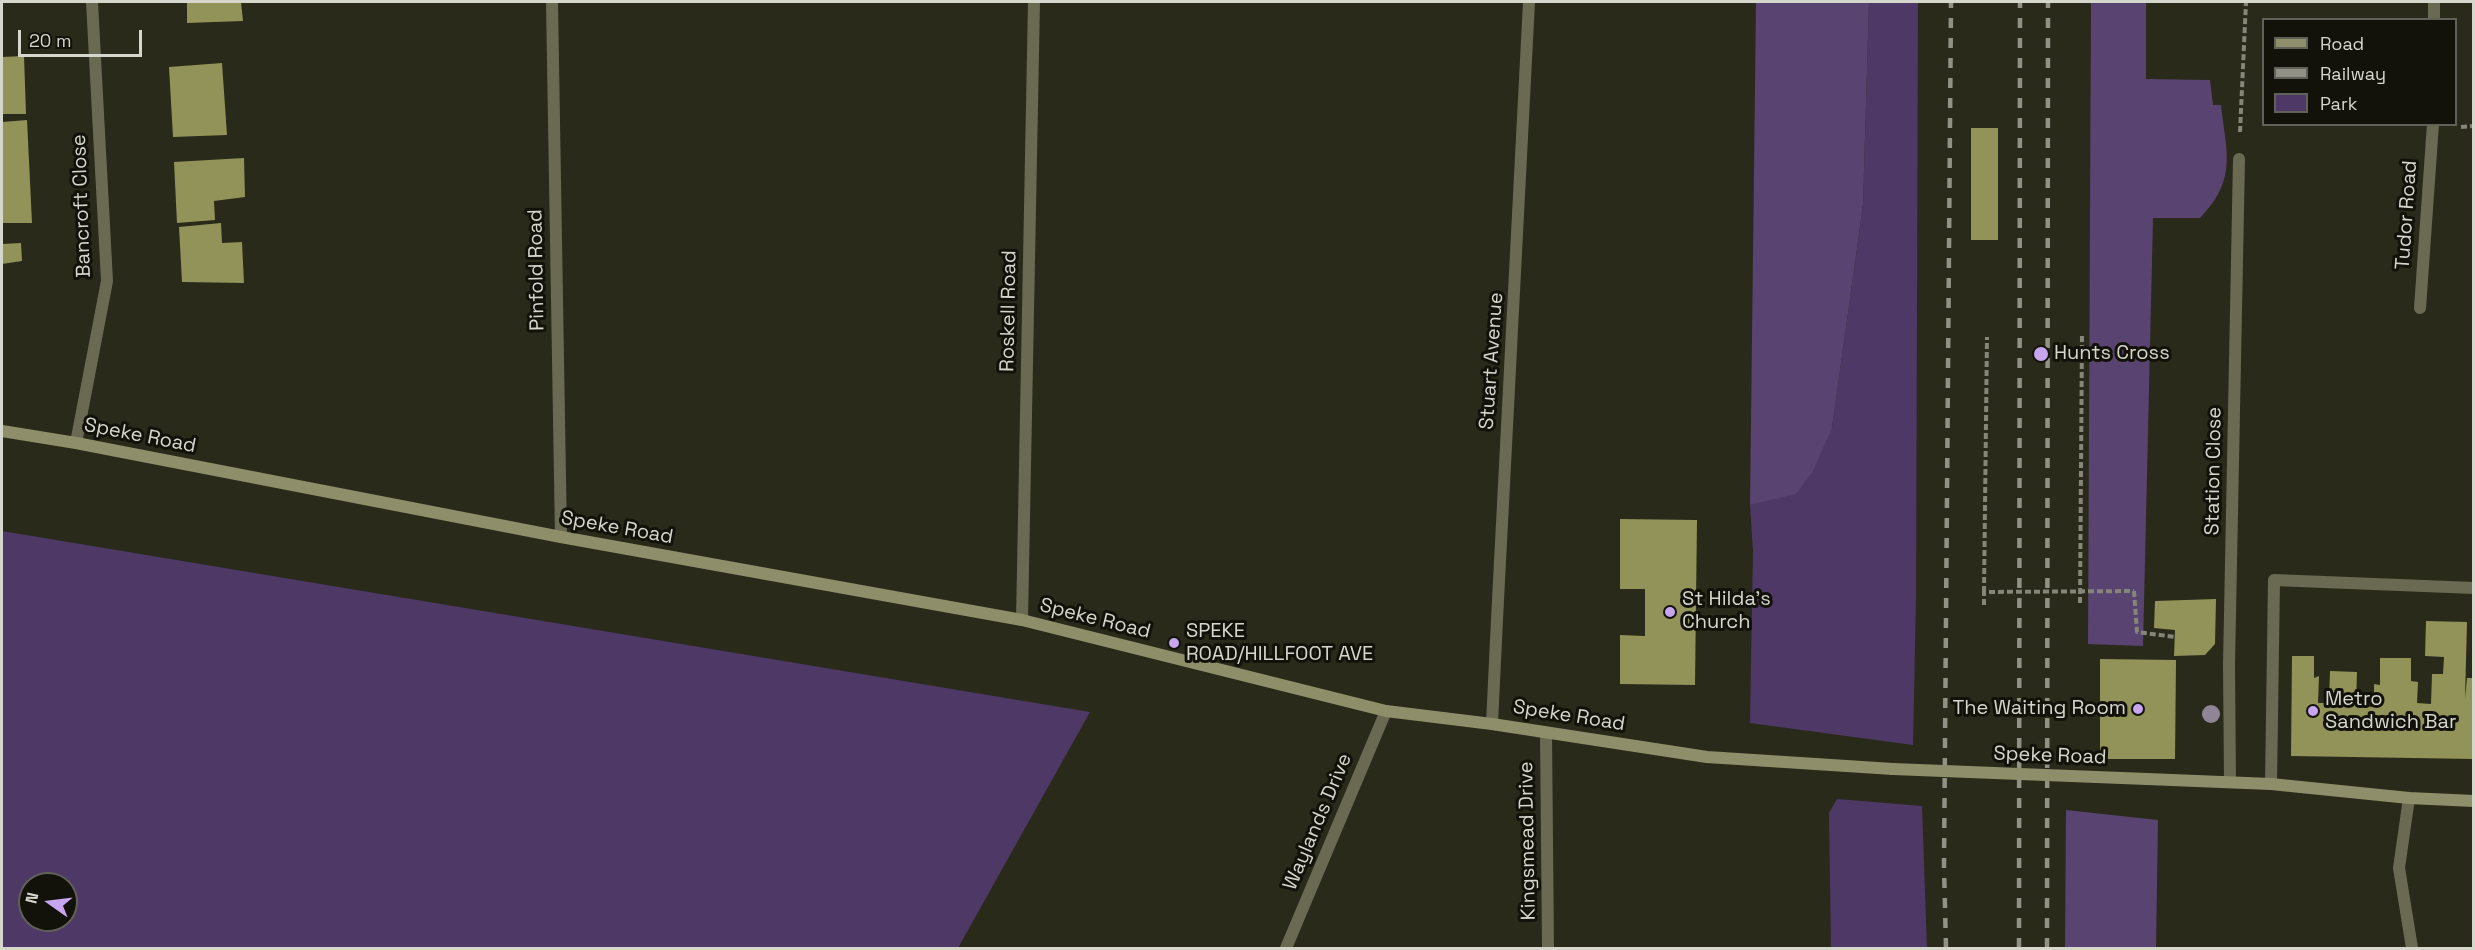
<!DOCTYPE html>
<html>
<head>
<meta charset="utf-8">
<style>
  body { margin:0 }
  #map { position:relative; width:2475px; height:950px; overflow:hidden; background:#2a2a1b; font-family:"Space Grotesk",sans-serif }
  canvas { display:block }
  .frame { position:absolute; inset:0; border:3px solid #d6d7cc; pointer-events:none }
  .legend { position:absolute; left:2262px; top:18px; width:195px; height:108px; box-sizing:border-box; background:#12120b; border:2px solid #606158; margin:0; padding:8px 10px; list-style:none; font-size:18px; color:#d6d7cc }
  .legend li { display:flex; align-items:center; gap:12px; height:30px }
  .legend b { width:30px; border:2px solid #606158 }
  .north { position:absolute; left:18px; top:872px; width:60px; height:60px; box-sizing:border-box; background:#12120b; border:2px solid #606158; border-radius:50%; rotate:284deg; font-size:16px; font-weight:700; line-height:24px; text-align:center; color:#d6d7cc }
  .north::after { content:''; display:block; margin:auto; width:21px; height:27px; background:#c8a5ef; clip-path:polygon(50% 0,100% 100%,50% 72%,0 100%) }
  .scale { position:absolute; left:18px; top:30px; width:124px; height:27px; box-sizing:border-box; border:3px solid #d6d7cc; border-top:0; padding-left:8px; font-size:18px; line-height:21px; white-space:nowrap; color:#d6d7cc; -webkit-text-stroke:4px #12120b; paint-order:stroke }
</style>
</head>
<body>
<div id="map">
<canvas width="2475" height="950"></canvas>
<div class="frame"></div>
<ul class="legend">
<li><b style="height:8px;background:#8e8f6a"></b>Road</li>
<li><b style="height:8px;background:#919185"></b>Railway</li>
<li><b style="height:16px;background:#4e3865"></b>Park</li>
</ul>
<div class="north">N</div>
<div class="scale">20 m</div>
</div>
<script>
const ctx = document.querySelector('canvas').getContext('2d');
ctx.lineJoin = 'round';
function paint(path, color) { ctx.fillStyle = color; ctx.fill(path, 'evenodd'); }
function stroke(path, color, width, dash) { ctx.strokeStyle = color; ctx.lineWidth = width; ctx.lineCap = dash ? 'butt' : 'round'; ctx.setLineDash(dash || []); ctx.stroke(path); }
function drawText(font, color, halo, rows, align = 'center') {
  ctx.font = font + ' "Space Grotesk",sans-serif'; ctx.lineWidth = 6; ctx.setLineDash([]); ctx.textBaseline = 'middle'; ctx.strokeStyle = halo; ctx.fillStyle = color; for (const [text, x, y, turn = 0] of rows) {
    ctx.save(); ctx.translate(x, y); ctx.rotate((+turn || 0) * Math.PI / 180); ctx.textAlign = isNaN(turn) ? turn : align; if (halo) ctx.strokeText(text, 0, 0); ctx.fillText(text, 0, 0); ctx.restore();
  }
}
paint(new Path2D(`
  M 1869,2 L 1918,2 L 1916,598 L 1913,745 L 1750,723 L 1753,551 L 1750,505 L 1796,493 L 1832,428 L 1863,205 Z
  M 2,531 L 1090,712 L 958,948 L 2,948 ZM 30,884 L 66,884 L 66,920 L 30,920 Z
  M 1837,799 L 1922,806 L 1927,948 L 1831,948 L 1829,813 Z`), '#4e3865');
paint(new Path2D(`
  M 1756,2 L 1869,2 L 1863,205 L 1832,428 L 1813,471 L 1796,494 L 1750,505 Z
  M 2091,2 L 2146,2 L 2146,79 L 2210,80 L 2213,105 L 2221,105 C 2226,152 2238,179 2200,218 L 2153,218 L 2143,646 L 2088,644 Z
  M 2066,810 L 2158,820 L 2156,948 L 2065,948 Z`), '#594371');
paint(new Path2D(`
  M 187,2 L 241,2 L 243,21 L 187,23 Z
  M 24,56 L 26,114 L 2,114 L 2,57 Z
  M 222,63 L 227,135 L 173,137 L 169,67 Z
  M 27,120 L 32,223 L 2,223 L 2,122 Z
  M 1971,128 L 1998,128 L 1998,240 L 1971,240 Z
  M 244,158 L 245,197 L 214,201 L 215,220 L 177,223 L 174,162 Z
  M 221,223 L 222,243 L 242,242 L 244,283 L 182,282 L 179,227 Z
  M 21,243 L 22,261 L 2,264 L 2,244 Z
  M 1620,519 L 1697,520 L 1695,685 L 1620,684 L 1620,635 L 1645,636 L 1645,589 L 1620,589 Z
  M 2216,599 L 2215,644 L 2205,655 L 2174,656 L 2175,630 L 2154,628 L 2155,601 Z
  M 2426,621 L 2467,622 L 2465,699 L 2467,678 L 2474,678 L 2474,759 L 2291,756 L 2292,656 L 2314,656 L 2314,678 L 2319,676 L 2318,703 L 2329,703 L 2330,671 L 2357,672 L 2356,706 L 2374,707 L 2374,684 L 2380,685 L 2380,658 L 2411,658 L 2411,681 L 2418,682 L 2417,703 L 2431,704 L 2432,674 L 2443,674 L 2444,657 L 2425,656 Z
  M 2100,659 L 2176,660 L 2175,759 L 2100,759 Z`), '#929359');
stroke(new Path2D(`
  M 2461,127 L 2474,126
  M 2240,132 L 2246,2
  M 2134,591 L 2137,632 L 2175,637
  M 1984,592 L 1987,337
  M 2080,603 L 2082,335`), '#858578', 4, [6, 3]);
stroke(new Path2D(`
  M 2230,782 L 2229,664 L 2239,159
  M 2271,784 L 2274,580 L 2474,588`), '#6a6a53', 12);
stroke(new Path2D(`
  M 552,2 L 561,537
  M 2434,20 L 2434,2
  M 2420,308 L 2433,124
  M 76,443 L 107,281 L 92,2
  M 1022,620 L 1034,2
  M 1492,724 C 1503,483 1518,242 1529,2
  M 1546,733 L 1548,948
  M 2409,798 L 2399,868 L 2412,948
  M 1286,948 L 1386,711`), '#6a6a53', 12);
stroke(new Path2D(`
  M 2,431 L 76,443 L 561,537 L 1022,620 L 1386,711 L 1492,724 L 1707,757 L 1893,769
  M 2147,779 L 2271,784 L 2409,798 L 2474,801`), '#8e8f6a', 12);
stroke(new Path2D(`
  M 1946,948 L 1944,866 L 1951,2
  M 2019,948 L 2020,2
  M 2047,948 L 2048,2`), '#919185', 4.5, [10, 10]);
stroke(new Path2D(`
  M 1984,605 L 1984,592 L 2134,591`), '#858578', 4, [6, 3]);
stroke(new Path2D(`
  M 1893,769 L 2147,779`), '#8e8f6a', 12);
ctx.fillStyle = '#908597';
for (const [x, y] of [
  [2211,714]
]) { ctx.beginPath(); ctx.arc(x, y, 9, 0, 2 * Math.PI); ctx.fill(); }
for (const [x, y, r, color] of [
  [2041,354,8,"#c8a5ef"],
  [1670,612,6,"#c8a5ef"],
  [1174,643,6,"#c8a5ef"],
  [2138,709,6,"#c8a5ef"],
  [2313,711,6,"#c8a5ef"]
]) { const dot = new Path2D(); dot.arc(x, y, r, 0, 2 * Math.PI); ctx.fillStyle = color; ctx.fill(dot); stroke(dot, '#12120b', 2); }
drawText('20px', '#d6d7cc', '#12120b', [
  ["Bancroft Close",82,206,-92],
  ["Tudor Road",2407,215,-86],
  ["Pinfold Road",537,270,-91],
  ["Roskell Road",1009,311,-89],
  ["Stuart Avenue",1492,361,-86],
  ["Speke Road",140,436,11],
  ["Station Close",2214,471,-89],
  ["Speke Road",617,528,10],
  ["Speke Road",1095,619,14],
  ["Speke Road",1569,716,9],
  ["Speke Road",2050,756,2],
  ["Waylands Drive",1318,822,-67],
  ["Kingsmead Drive",1528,841,-91]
]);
drawText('20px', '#d6d7cc', '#12120b', [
  ["Hunts Cross",2054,354],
  ["St Hilda's",1682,600],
  ["Church",1682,623],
  ["SPEKE",1186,632],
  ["ROAD/HILLFOOT AVE",1186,655],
  ["Metro",2325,700],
  ["Sandwich Bar",2325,723],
  ["The Waiting Room",2126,709,"right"]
], 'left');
</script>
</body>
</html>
